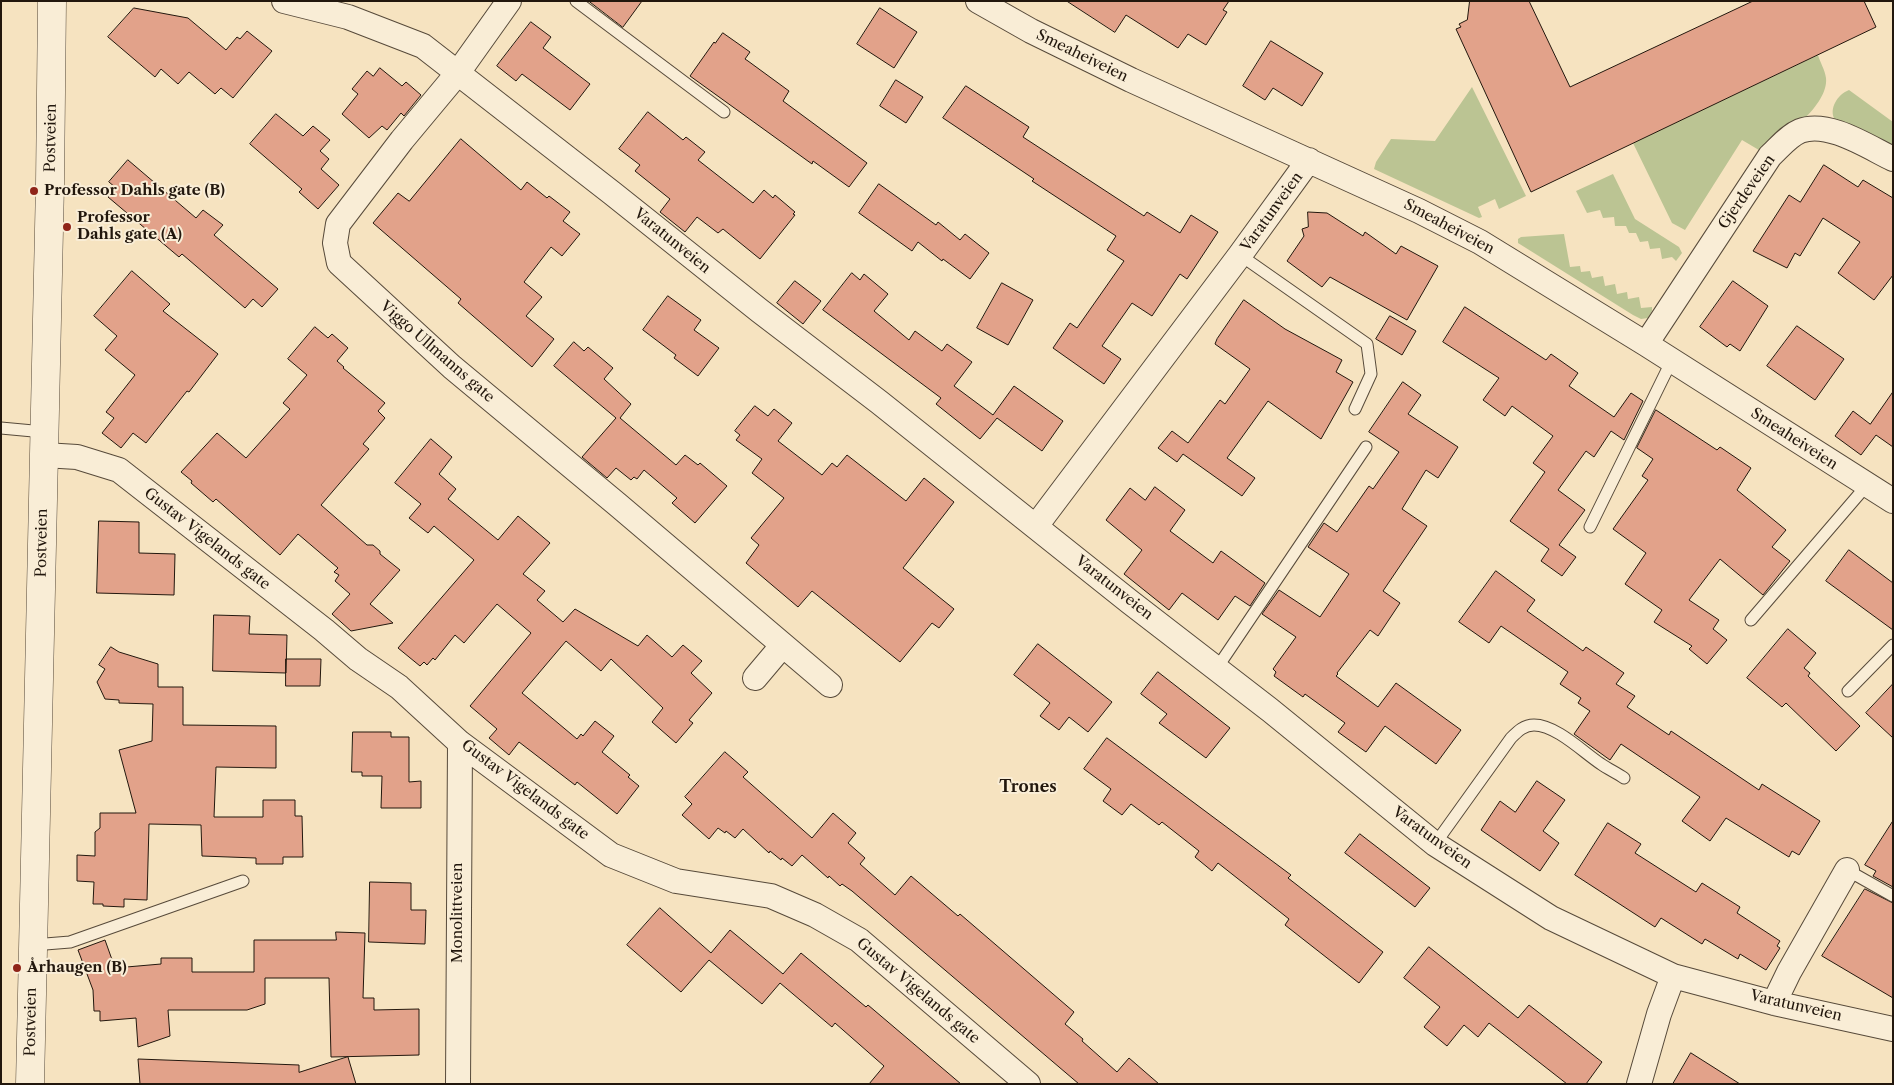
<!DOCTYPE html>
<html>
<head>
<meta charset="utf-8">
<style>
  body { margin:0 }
  #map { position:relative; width:1894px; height:1085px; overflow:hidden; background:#f6e3c0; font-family:"Libre Caslon Text",serif }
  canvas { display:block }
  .frame { position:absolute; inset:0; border:2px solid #22170d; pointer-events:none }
</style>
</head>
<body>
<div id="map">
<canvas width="1894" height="1085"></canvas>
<div class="frame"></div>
</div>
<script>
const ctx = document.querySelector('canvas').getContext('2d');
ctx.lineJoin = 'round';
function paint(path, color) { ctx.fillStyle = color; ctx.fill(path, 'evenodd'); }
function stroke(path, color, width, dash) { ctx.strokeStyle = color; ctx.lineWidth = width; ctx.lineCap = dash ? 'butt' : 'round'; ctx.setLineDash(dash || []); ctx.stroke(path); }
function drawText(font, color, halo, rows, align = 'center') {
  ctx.font = font + ' "Libre Caslon Text",serif'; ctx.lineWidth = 4; ctx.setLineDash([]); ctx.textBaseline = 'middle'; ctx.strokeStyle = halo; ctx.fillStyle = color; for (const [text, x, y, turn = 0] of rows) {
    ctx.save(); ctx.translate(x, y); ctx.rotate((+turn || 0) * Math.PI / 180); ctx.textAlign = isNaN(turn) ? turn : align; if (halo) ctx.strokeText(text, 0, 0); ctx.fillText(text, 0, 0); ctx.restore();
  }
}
paint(new Path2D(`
  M 1818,55 C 1820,62 1825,70 1826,78 C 1829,105 1783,138 1764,153 L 1742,140 L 1685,230 L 1672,223 L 1633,143 Z
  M 1472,87 L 1526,196 L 1499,209 L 1495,199 L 1478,207 L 1482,217 L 1479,218 L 1374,169 L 1376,162 L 1391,139 L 1435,141 Z
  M 1849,90 L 1893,122 L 1893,149 L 1835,120 C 1828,109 1838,94 1849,90 Z
  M 1613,174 L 1635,219 L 1679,247 L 1682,253 L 1676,261 L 1672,257 L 1662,259 L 1660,248 L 1650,249 L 1648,241 L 1640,242 L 1636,233 L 1629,233 L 1626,226 L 1615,226 L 1614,217 L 1603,218 L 1600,210 L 1587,213 L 1576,191 Z
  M 1564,234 L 1570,267 L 1580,266 L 1581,272 L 1590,271 L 1592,278 L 1603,276 L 1605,286 L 1615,284 L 1617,294 L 1627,292 L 1628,299 L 1639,297 L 1641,308 L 1652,307 L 1652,311 L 1648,318 L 1641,319 L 1633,315 L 1518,243 L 1518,239 L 1521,237 Z`), '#bbc493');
const building = new Path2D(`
  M 589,1 L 642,1 L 623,27 Z
  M 1067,1 L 1229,1 L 1223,10 L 1227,12 L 1206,45 L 1188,34 L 1178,48 L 1126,15 L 1115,32 Z
  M 1470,1 L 1529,1 L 1570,87 L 1753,1 L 1864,1 L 1876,27 L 1531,192 L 1456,29 L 1461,27 L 1459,24 L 1467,20 Z
  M 134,8 L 188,18 L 226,50 L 237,37 L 240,39 L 247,31 L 272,51 L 233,98 L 221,88 L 215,94 L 189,72 L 178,84 L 161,69 L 155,77 L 108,37 Z
  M 880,8 L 917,32 L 894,68 L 857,44 Z
  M 531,22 L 551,37 L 543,48 L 590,84 L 570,110 L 522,74 L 516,81 L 497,66 Z
  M 723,33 L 750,52 L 745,59 L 748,61 L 789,91 L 783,101 L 867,163 L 849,187 L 813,161 L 812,164 L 690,76 L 714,42 L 715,43 Z
  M 1271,41 L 1323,73 L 1302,106 L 1273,88 L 1265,100 L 1243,86 Z
  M 380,68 L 402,86 L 406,82 L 421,95 L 404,116 L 401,113 L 387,130 L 382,126 L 369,138 L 342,114 L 358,94 L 352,89 L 367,71 L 373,76 Z
  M 896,80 L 923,97 L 906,123 L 880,106 Z
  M 966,86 L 1029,127 L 1023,137 L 1144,216 L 1147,212 L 1180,233 L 1191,215 L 1218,232 L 1187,279 L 1180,274 L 1152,316 L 1132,303 L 1102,346 L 1121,359 L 1104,384 L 1053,348 L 1070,323 L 1077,328 L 1124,261 L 1107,250 L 1116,236 L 1032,181 L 1034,179 L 943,118 Z
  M 648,112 L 683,140 L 686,137 L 705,152 L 698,160 L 753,203 L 764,190 L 773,198 L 775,195 L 795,212 L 793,214 L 795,215 L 760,259 L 723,229 L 718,233 L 697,217 L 685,232 L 660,212 L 670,199 L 635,171 L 640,165 L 619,149 Z
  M 276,114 L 303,136 L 313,126 L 330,140 L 320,151 L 329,159 L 321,169 L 339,185 L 318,209 L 299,192 L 302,189 L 250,144 Z
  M 461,139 L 521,190 L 527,182 L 547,198 L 549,196 L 570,212 L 563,221 L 580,234 L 562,256 L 551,247 L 524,282 L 542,297 L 526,316 L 554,339 L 532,367 L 458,303 L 461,299 L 373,223 L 398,193 L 409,201 Z
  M 128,160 L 196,218 L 203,210 L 223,225 L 214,235 L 278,289 L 262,307 L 253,299 L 245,308 L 182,254 L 179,257 L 108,197 L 116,188 L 109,182 Z
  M 1824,165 L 1858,187 L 1863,180 L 1893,198 L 1893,275 L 1874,300 L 1838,273 L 1860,242 L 1823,218 L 1800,256 L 1795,253 L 1787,268 L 1753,251 L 1789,195 L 1800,202 Z
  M 879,184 L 936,225 L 938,222 L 960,240 L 965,234 L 989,253 L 970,279 L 943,259 L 942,261 L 918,242 L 912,251 L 859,213 Z
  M 1308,212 L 1327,213 L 1363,236 L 1365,232 L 1396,254 L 1401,246 L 1438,266 L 1407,320 L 1330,277 L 1322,287 L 1287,261 L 1304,236 L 1302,229 L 1308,227 Z
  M 132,271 L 170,304 L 163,311 L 218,354 L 189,392 L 187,391 L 146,443 L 133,433 L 121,448 L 102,433 L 114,418 L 106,412 L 135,375 L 105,350 L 117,336 L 94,316 Z
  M 852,273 L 860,280 L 864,274 L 888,294 L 874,311 L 909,340 L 915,331 L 942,351 L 947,344 L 972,362 L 954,386 L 993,415 L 1014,386 L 1063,421 L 1042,451 L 997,418 L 980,439 L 936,404 L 941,398 L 823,310 Z
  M 795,281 L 821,301 L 803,324 L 777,303 Z
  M 1733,281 L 1768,306 L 1740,351 L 1730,344 L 1727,347 L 1700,327 Z
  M 1002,283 L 1033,300 L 1008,345 L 977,328 Z
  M 668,296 L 701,320 L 694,330 L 719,348 L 698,376 L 674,358 L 676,355 L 643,330 Z
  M 1244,300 L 1285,329 L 1342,360 L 1336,372 L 1353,382 L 1321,439 L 1268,401 L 1227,458 L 1255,478 L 1242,496 L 1183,454 L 1177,462 L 1158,448 L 1172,431 L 1188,443 L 1220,400 L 1225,404 L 1250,369 L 1215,344 L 1217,339 Z
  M 1465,307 L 1546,360 L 1551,354 L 1578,373 L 1569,386 L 1614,417 L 1631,393 L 1643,401 L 1624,440 L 1611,431 L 1594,457 L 1586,451 L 1558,490 L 1585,510 L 1559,545 L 1576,557 L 1562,576 L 1541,561 L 1549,549 L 1510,521 L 1545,472 L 1533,463 L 1553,436 L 1512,406 L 1505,416 L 1483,400 L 1499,378 L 1443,342 Z
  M 1390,316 L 1416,331 L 1402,355 L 1376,339 Z
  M 1797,326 L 1844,359 L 1815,400 L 1767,366 Z
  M 315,327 L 328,338 L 332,334 L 348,348 L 337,361 L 344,367 L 343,368 L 385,403 L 378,411 L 385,418 L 363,444 L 369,449 L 321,505 L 367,545 L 373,545 L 380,551 L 380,554 L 400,570 L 370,604 L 393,623 L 351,631 L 332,614 L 350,594 L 335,581 L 339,575 L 334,572 L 338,568 L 298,534 L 280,555 L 216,499 L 213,502 L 191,483 L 192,481 L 181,472 L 217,433 L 246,458 L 290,409 L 283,403 L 307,375 L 288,359 Z
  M 574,342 L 584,351 L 588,347 L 613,368 L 604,379 L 631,404 L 620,418 L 676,465 L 685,455 L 698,465 L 700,463 L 727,486 L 695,523 L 672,503 L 677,498 L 644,470 L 637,479 L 634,477 L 631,480 L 616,468 L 607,478 L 582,457 L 616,418 L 554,366 Z
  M 1403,382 L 1421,395 L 1408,414 L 1458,447 L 1438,478 L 1426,470 L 1402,509 L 1427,526 L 1383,591 L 1400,603 L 1378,636 L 1370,630 L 1337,673 L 1338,674 L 1336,676 L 1378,707 L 1396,683 L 1461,730 L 1436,764 L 1385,726 L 1366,752 L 1338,732 L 1345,723 L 1305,694 L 1303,697 L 1274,676 L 1276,672 L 1273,669 L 1296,637 L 1262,614 L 1279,590 L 1320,617 L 1349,574 L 1308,547 L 1324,523 L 1337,532 L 1369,486 L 1373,489 L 1399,452 L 1369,432 Z
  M 1893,392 L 1893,447 L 1876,435 L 1861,455 L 1835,436 L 1853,411 L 1870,424 Z
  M 755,406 L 768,416 L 774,409 L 792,423 L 778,441 L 822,475 L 832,463 L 837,467 L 847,455 L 906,501 L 924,478 L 954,502 L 903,568 L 954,609 L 939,628 L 932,623 L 900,662 L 812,591 L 798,607 L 746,563 L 759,545 L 751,538 L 784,498 L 752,473 L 762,459 L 736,440 L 740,435 L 735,431 Z
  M 1656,410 L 1717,450 L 1720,447 L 1751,468 L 1737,490 L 1786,530 L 1772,547 L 1790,561 L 1763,595 L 1720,559 L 1689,600 L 1719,620 L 1713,629 L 1727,640 L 1707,664 L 1689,649 L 1692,646 L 1654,622 L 1662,610 L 1625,584 L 1646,553 L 1613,529 L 1648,480 L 1642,476 L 1653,459 L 1637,448 Z
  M 431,439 L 452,457 L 439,474 L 456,489 L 448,499 L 498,540 L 518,516 L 550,543 L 523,574 L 545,591 L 537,600 L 563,622 L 575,609 L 638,646 L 647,635 L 672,657 L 683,645 L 702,661 L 691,673 L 712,693 L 689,720 L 693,723 L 676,743 L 652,722 L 663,708 L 611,659 L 601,671 L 566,641 L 522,693 L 577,739 L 581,734 L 583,736 L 595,721 L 614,736 L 602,752 L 630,775 L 628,777 L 639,786 L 617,814 L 577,782 L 575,785 L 519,742 L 509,755 L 489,738 L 497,729 L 470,706 L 531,633 L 497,604 L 464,643 L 455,635 L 435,660 L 433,658 L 427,665 L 424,662 L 420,666 L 398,648 L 474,560 L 434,526 L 428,533 L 409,518 L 421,504 L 395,483 Z
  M 1155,487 L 1185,510 L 1170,531 L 1213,563 L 1221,551 L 1265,583 L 1250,606 L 1235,596 L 1218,620 L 1182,593 L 1169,610 L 1124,574 L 1142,550 L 1106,520 L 1130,488 L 1145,500 Z
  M 99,521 L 139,522 L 139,553 L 175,554 L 174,595 L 97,593 Z
  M 1849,550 L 1893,583 L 1893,630 L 1826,581 Z
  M 1496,571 L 1535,600 L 1527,611 L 1583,651 L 1586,647 L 1624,673 L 1616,684 L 1635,696 L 1627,707 L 1669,735 L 1671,731 L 1759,790 L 1762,784 L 1820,821 L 1799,855 L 1792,851 L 1789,857 L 1726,818 L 1710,841 L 1682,821 L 1700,797 L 1621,744 L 1610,760 L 1574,734 L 1590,711 L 1578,703 L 1581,698 L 1560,684 L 1568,672 L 1501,626 L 1489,643 L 1459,622 Z
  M 214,615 L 250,616 L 249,634 L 287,635 L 286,673 L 213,671 Z
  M 1788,629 L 1816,653 L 1804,668 L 1810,673 L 1808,676 L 1860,726 L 1836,751 L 1786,703 L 1782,707 L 1747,678 Z
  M 1038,644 L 1112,702 L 1088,732 L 1069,717 L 1059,730 L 1040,716 L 1050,703 L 1014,675 Z
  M 111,647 L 119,652 L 158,664 L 158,687 L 183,687 L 183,725 L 276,726 L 276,768 L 216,767 L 214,817 L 263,817 L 263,800 L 295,800 L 295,816 L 302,816 L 303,857 L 283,857 L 283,864 L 256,864 L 256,858 L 202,856 L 201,825 L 149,824 L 147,900 L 124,899 L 124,907 L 103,906 L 103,904 L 93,904 L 94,882 L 77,881 L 77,855 L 95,856 L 95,832 L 100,828 L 100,813 L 136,813 L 119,750 L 152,741 L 153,704 L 119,703 L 119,700 L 105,699 L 97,682 L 105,669 L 99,665 Z
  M 286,659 L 321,659 L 320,686 L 286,686 Z
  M 1158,672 L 1230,728 L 1206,758 L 1159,723 L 1167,714 L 1141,694 Z
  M 1893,684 L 1893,738 L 1866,713 Z
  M 353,732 L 391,732 L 391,737 L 409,737 L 409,782 L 421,781 L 421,808 L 381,808 L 382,776 L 362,776 L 362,772 L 352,772 Z
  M 1107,738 L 1291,875 L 1288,878 L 1383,952 L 1359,983 L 1285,925 L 1289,919 L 1218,863 L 1212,871 L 1195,857 L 1199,851 L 1162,822 L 1159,825 L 1131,804 L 1122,815 L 1103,801 L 1111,789 L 1084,769 Z
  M 725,752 L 748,772 L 743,777 L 812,838 L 833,813 L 856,833 L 848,843 L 865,858 L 860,864 L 895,895 L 911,876 L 958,916 L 960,914 L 1074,1012 L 1065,1024 L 1083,1039 L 1082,1041 L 1117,1072 L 1129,1058 L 1159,1084 L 1079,1084 L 852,891 L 842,884 L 840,886 L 829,876 L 828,878 L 802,855 L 792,866 L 782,858 L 781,860 L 770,851 L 769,853 L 743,829 L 735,838 L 726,831 L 725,833 L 718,828 L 709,839 L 682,815 L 692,804 L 685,797 Z
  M 1537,781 L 1565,800 L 1543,831 L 1559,843 L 1540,871 L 1481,830 L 1500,801 L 1515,812 Z
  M 1893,821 L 1893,887 L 1873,876 L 1876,871 L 1865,865 Z
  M 1608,823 L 1641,844 L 1635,853 L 1696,892 L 1702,883 L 1740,907 L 1737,913 L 1780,941 L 1777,946 L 1780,948 L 1766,970 L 1740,954 L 1738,959 L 1705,939 L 1702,944 L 1661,918 L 1655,927 L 1575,875 Z
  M 1360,834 L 1430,888 L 1415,907 L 1345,853 Z
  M 370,882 L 411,883 L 411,910 L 426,910 L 425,944 L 369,942 Z
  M 1865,889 L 1893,903 L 1893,998 L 1822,956 Z
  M 660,908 L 711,953 L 730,930 L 783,974 L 801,953 L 866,1007 L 868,1005 L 961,1084 L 869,1084 L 884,1066 L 835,1023 L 832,1027 L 780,983 L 762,1004 L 709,960 L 681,992 L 627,945 Z
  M 336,932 L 365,933 L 363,998 L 374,998 L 374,1010 L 419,1009 L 419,1055 L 331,1057 L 329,978 L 265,978 L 265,1004 L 247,1010 L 168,1010 L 170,1036 L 138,1047 L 136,1018 L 100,1021 L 100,1011 L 94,1011 L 93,990 L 78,950 L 105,940 L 115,968 L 161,964 L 161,958 L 192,958 L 192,972 L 254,972 L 254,940 L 336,940 Z
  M 1429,947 L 1518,1018 L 1529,1005 L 1602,1062 L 1586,1084 L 1567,1084 L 1489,1023 L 1478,1037 L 1464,1025 L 1447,1046 L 1424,1027 L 1440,1007 L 1404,978 Z
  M 1691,1053 L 1740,1084 L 1673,1084 Z
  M 348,1057 L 356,1084 L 140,1084 L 138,1059 L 299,1065 L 299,1072 Z`);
paint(building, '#e2a28a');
stroke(building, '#22170d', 1);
const service = new Path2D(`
  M 576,1 L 724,112
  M 1240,255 L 1367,344 L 1371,374 L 1355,409
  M 1,428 L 44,432
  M 1590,527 L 1672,360
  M 1751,620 L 1867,485
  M 1217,668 L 1366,447
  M 1848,691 L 1893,645
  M 1435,844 L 1511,738 C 1518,731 1524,725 1534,725 C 1556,725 1583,752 1601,764 C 1608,769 1617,773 1624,778
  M 1847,870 L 1893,896
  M 33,945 L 70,942 L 243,881`);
const minor = new Path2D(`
  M 284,1 L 348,17 L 423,46 L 612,193 L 760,311 L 879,402 L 1130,602 L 1270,710 L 1435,844 L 1551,918 L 1673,976 L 1774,1003 L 1893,1029
  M 509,1 L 457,74 L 402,140 L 338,224 L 335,243 L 339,263 L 452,367 L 618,505 L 830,685
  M 978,1 L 1031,31 L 1131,80 L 1419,211 L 1480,242 L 1646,344 L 1893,501
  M 1646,344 L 1770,156 C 1779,148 1788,136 1800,131 C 1828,120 1868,147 1893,159
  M 44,455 L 77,457 L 119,470 L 324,630 L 358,659 L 399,687 L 460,743 L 611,855 L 676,881 L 771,896 L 815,915 L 859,940 L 1028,1084
  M 1036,526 L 1240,255 L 1309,160
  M 755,678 L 782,646
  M 1774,1003 L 1789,972 L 1847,870
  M 458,1084 L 460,743
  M 1639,1084 L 1659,1014 L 1673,976`);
const tertiary = new Path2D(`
  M 30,1084 L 50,184 L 52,1`);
stroke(service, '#574a3a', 13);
stroke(minor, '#574a3a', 26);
stroke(tertiary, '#574a3a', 29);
stroke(service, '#f9edd6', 11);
stroke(minor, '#f9edd6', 24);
stroke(tertiary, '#f9edd6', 28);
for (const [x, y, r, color] of [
  [34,191,5,"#8f2418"],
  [67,227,5,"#8f2418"],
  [17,968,5,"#8f2418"]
]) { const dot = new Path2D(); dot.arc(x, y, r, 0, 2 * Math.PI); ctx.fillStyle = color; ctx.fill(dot); stroke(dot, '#f9edd6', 2); }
drawText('15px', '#22170d', '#f9edd6', [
  ["Smeaheiveien",1082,56,26],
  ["Postveien",51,138,-89],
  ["Gjerdeveien",1747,192,-55],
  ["Varatunveien",1272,212,-54],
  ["Smeaheiveien",1449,227,28],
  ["Varatunveien",672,241,39],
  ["Viggo Ullmanns gate",437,352,41],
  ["Smeaheiveien",1794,439,33],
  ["Gustav Vigelands gate",207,539,38],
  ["Postveien",42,543,-89],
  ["Varatunveien",1114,588,38],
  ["Gustav Vigelands gate",525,790,37],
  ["Varatunveien",1432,838,36],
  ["Monolittveien",458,913,-90],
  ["Gustav Vigelands gate",918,991,40],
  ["Varatunveien",1796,1006,13],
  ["Postveien",31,1022,-89]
]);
drawText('bold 15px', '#22170d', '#f9edd6', [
  ["Professor Dahls gate (B)",44,191],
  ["Professor",77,218],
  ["Dahls gate (A)",77,235],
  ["Århaugen (B)",27,968]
], 'left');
drawText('bold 16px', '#22170d', '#f9edd6', [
  ["Trones",1028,787]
]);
</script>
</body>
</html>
